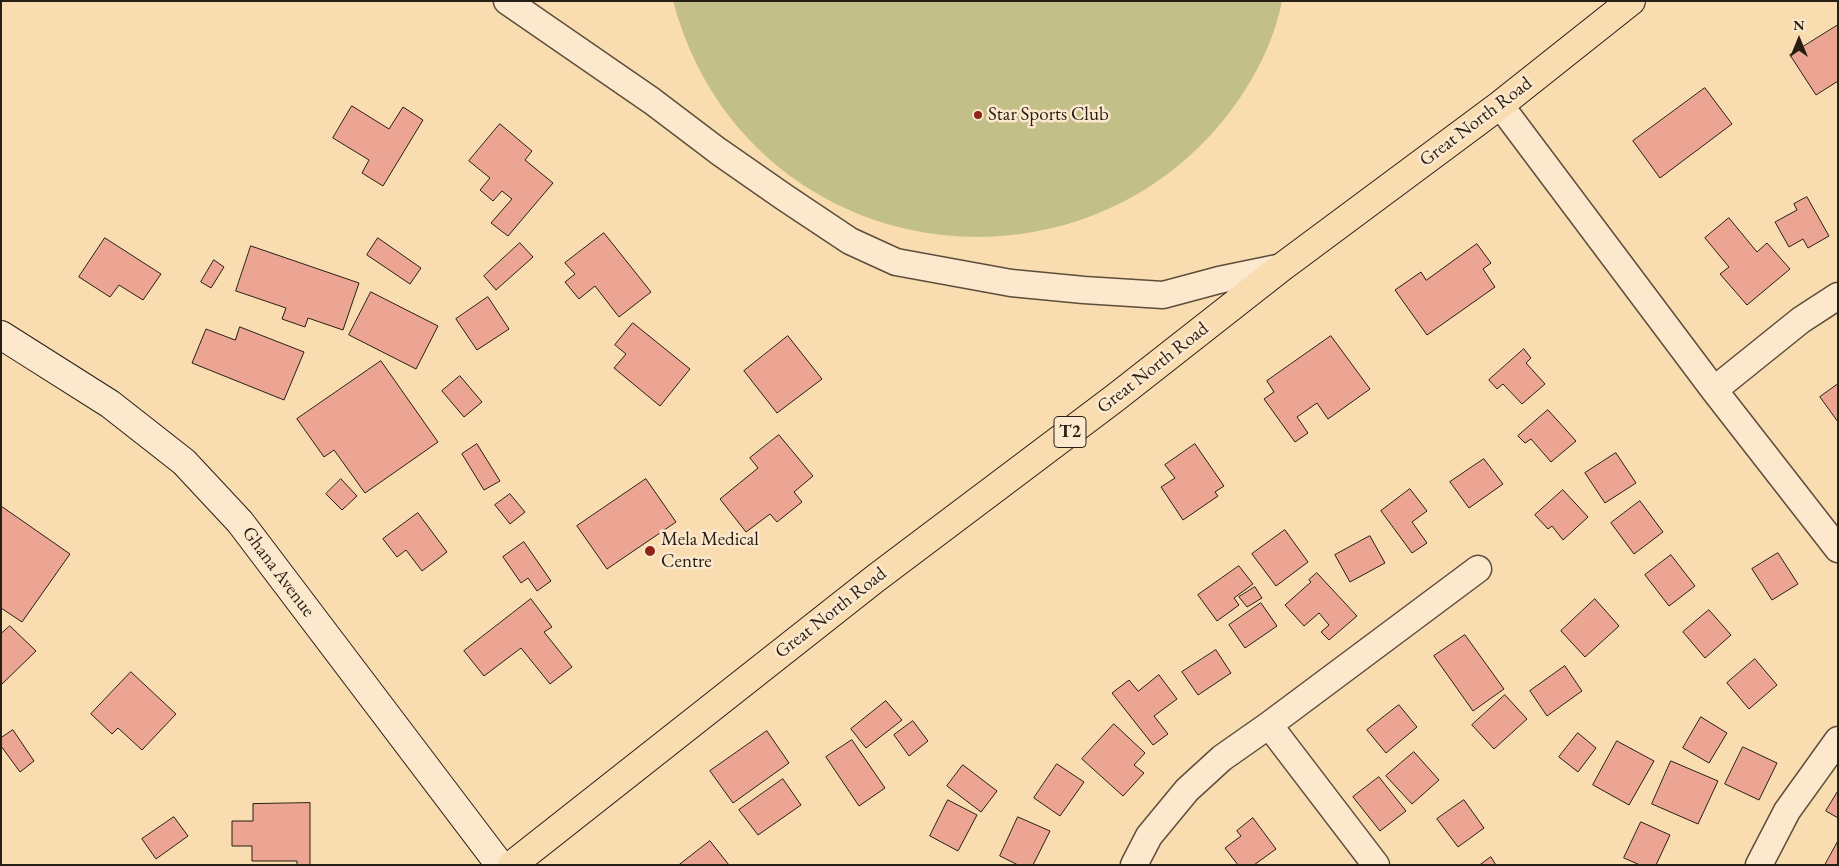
<!DOCTYPE html>
<html>
<head>
<meta charset="utf-8">
<style>
  body { margin:0 }
  #map { position:relative; width:1839px; height:866px; overflow:hidden; background:#fadcb1; font-family:"EB Garamond",serif }
  canvas { display:block }
  .frame { position:absolute; inset:0; border:2px solid #271e14; pointer-events:none }
  .north { position:absolute; left:1774px; top:15px; width:50px; height:50px; -webkit-text-stroke:4px #fce8cc; paint-order:stroke; rotate:0deg; font-size:14px; font-weight:700; line-height:20px; text-align:center; color:#271e14 }
  .north::after { content:''; display:block; margin:auto; width:18px; height:22px; background:#271e14; clip-path:polygon(50% 0,100% 100%,50% 72%,0 100%) }
</style>
</head>
<body>
<div id="map">
<canvas width="1839" height="866"></canvas>
<div class="frame"></div>
<div class="north">N</div>
</div>
<script>
const ctx = document.querySelector('canvas').getContext('2d');
ctx.lineJoin = 'round';
function paint(path, color) { ctx.fillStyle = color; ctx.fill(path, 'evenodd'); }
function stroke(path, color, width, dash) { ctx.strokeStyle = color; ctx.lineWidth = width; ctx.lineCap = dash ? 'butt' : 'round'; ctx.setLineDash(dash || []); ctx.stroke(path); }
function drawText(font, color, halo, rows, align = 'center') {
  ctx.font = font + ' "EB Garamond",serif'; ctx.lineWidth = 5; ctx.setLineDash([]); ctx.textBaseline = 'middle'; ctx.strokeStyle = halo; ctx.fillStyle = color; for (const [text, x, y, turn = 0] of rows) {
    ctx.save(); ctx.translate(x, y); ctx.rotate((+turn || 0) * Math.PI / 180); ctx.textAlign = isNaN(turn) ? turn : align; if (halo) ctx.strokeText(text, 0, 0); ctx.fillText(text, 0, 0); ctx.restore();
  }
}
paint(new Path2D(`
  M 673,1 L 1282,1 C 1271,56 1238,109 1198,148 C 1066,276 848,265 732,120 C 704,85 685,45 673,1 Z`), '#c2bf88');
const building = new Path2D(`
  M 1838,25 L 1838,81 L 1816,95 L 1790,55 Z
  M 1705,88 L 1732,124 L 1660,178 L 1633,141 Z
  M 352,106 L 389,129 L 403,107 L 423,120 L 383,186 L 362,173 L 369,160 L 333,138 Z
  M 500,124 L 532,151 L 525,160 L 553,183 L 508,236 L 491,223 L 512,199 L 502,191 L 493,201 L 480,190 L 490,178 L 469,161 Z
  M 1807,197 L 1829,236 L 1808,248 L 1803,239 L 1789,247 L 1775,222 L 1797,210 L 1794,204 Z
  M 1729,218 L 1757,252 L 1767,243 L 1790,269 L 1747,305 L 1720,274 L 1729,267 L 1705,238 Z
  M 604,233 L 651,292 L 619,317 L 595,286 L 579,299 L 565,282 L 575,274 L 565,263 Z
  M 105,238 L 161,274 L 143,300 L 119,285 L 110,297 L 79,277 Z
  M 378,238 L 421,268 L 410,284 L 367,255 Z
  M 520,243 L 533,257 L 496,290 L 484,276 Z
  M 1477,244 L 1491,263 L 1483,269 L 1495,287 L 1427,335 L 1395,290 L 1421,272 L 1426,280 Z
  M 251,246 L 359,283 L 343,330 L 308,318 L 305,327 L 282,319 L 286,308 L 236,291 Z
  M 214,260 L 224,267 L 211,288 L 201,282 Z
  M 371,292 L 438,326 L 416,369 L 349,335 Z
  M 488,297 L 509,329 L 477,350 L 456,319 Z
  M 633,323 L 690,369 L 660,406 L 614,368 L 626,354 L 615,345 Z
  M 240,327 L 304,352 L 284,400 L 192,363 L 206,329 L 235,340 Z
  M 788,336 L 822,379 L 777,413 L 744,371 Z
  M 1331,336 L 1370,389 L 1328,419 L 1317,403 L 1297,417 L 1308,433 L 1295,442 L 1264,399 L 1274,392 L 1267,381 Z
  M 1524,349 L 1531,358 L 1526,363 L 1545,384 L 1522,404 L 1503,384 L 1497,389 L 1489,380 Z
  M 381,361 L 438,442 L 365,493 L 334,450 L 324,457 L 297,419 Z
  M 460,376 L 482,402 L 464,417 L 442,391 Z
  M 1838,384 L 1838,422 L 1820,397 Z
  M 1548,410 L 1576,441 L 1551,462 L 1531,439 L 1525,443 L 1518,436 Z
  M 779,435 L 813,476 L 794,492 L 802,502 L 777,522 L 770,514 L 746,532 L 720,499 L 758,468 L 750,458 Z
  M 477,444 L 500,481 L 484,490 L 462,454 Z
  M 1195,444 L 1224,486 L 1215,492 L 1218,496 L 1183,520 L 1161,487 L 1175,478 L 1165,465 Z
  M 1616,453 L 1636,483 L 1605,503 L 1585,473 Z
  M 1484,459 L 1503,484 L 1469,508 L 1450,482 Z
  M 341,479 L 357,496 L 342,510 L 326,494 Z
  M 646,479 L 676,522 L 607,569 L 577,526 Z
  M 1410,489 L 1427,511 L 1412,522 L 1427,543 L 1412,553 L 1381,511 Z
  M 1563,490 L 1588,517 L 1563,540 L 1552,526 L 1548,529 L 1535,515 Z
  M 510,494 L 525,512 L 510,524 L 495,505 Z
  M 1640,501 L 1663,532 L 1634,554 L 1611,523 Z
  M 1,506 L 70,554 L 22,622 L 1,608 Z
  M 418,513 L 447,552 L 422,571 L 406,550 L 397,557 L 383,539 Z
  M 1285,530 L 1308,562 L 1276,586 L 1252,554 Z
  M 1370,536 L 1385,563 L 1350,582 L 1335,555 Z
  M 524,542 L 551,581 L 537,591 L 528,578 L 521,583 L 503,557 Z
  M 1778,553 L 1798,584 L 1772,600 L 1752,569 Z
  M 1671,555 L 1695,586 L 1669,606 L 1645,575 Z
  M 1239,566 L 1253,584 L 1234,598 L 1239,605 L 1217,621 L 1198,595 Z
  M 1317,573 L 1357,616 L 1329,640 L 1321,632 L 1329,625 L 1319,613 L 1304,626 L 1285,605 L 1311,582 L 1309,580 Z
  M 1255,587 L 1262,598 L 1247,607 L 1239,597 Z
  M 531,599 L 552,627 L 544,632 L 572,667 L 550,684 L 521,648 L 484,676 L 464,651 Z
  M 1595,599 L 1619,626 L 1585,657 L 1561,631 Z
  M 1261,603 L 1277,626 L 1245,648 L 1229,625 Z
  M 1709,610 L 1731,635 L 1705,658 L 1683,632 Z
  M 10,626 L 36,651 L 1,685 L 1,634 Z
  M 1465,635 L 1504,689 L 1473,711 L 1434,656 Z
  M 1216,650 L 1231,673 L 1198,695 L 1182,672 Z
  M 1755,659 L 1777,685 L 1749,709 L 1727,683 Z
  M 1565,666 L 1582,691 L 1547,716 L 1530,691 Z
  M 131,672 L 176,714 L 142,750 L 118,728 L 112,734 L 91,714 Z
  M 1159,675 L 1177,699 L 1154,716 L 1168,734 L 1153,745 L 1112,693 L 1129,680 L 1138,691 Z
  M 1505,695 L 1527,719 L 1494,749 L 1472,725 Z
  M 886,701 L 902,720 L 866,748 L 851,729 Z
  M 1399,705 L 1417,727 L 1386,753 L 1367,730 Z
  M 1701,717 L 1727,733 L 1709,763 L 1683,748 Z
  M 913,721 L 928,741 L 909,756 L 894,735 Z
  M 1114,724 L 1145,753 L 1134,765 L 1144,773 L 1123,796 L 1082,759 Z
  M 13,730 L 34,761 L 20,772 L 1,746 L 1,738 Z
  M 767,731 L 789,763 L 733,803 L 710,771 Z
  M 1578,733 L 1596,748 L 1578,772 L 1559,757 Z
  M 852,740 L 885,788 L 859,806 L 826,757 Z
  M 1617,741 L 1654,761 L 1629,805 L 1593,785 Z
  M 1743,747 L 1777,763 L 1759,800 L 1725,784 Z
  M 1414,752 L 1439,780 L 1412,804 L 1386,776 Z
  M 1671,761 L 1718,781 L 1698,824 L 1652,804 Z
  M 1057,764 L 1084,782 L 1060,816 L 1034,798 Z
  M 963,765 L 997,791 L 981,812 L 947,786 Z
  M 1379,777 L 1406,811 L 1380,831 L 1353,797 Z
  M 783,779 L 801,805 L 758,835 L 739,810 Z
  M 1838,791 L 1838,818 L 1826,811 Z
  M 948,800 L 977,815 L 958,851 L 930,836 Z
  M 1464,800 L 1484,828 L 1458,847 L 1437,819 Z
  M 310,803 L 310,865 L 297,865 L 297,861 L 252,861 L 252,846 L 232,846 L 232,821 L 253,821 L 253,804 Z
  M 174,817 L 188,836 L 156,859 L 142,839 Z
  M 1018,817 L 1050,831 L 1033,865 L 1018,865 L 1000,856 Z
  M 1253,818 L 1276,849 L 1254,865 L 1238,865 L 1225,848 L 1241,836 L 1237,831 Z
  M 1641,822 L 1670,835 L 1656,865 L 1640,865 L 1624,858 Z
  M 710,841 L 729,865 L 679,865 Z
  M 1838,841 L 1838,865 L 1825,865 Z
  M 1491,857 L 1496,865 L 1480,865 Z`);
paint(building, '#eca593');
stroke(building, '#271e14', 1);
const minor = new Path2D(`
  M 507,1 L 652,101 L 718,151 L 784,197 L 850,241 L 896,262 L 1011,283 L 1084,290 L 1163,295 L 1219,280 L 1282,267
  M 1500,105 L 1714,390 L 1838,549
  M 1714,390 L 1801,320 L 1838,296
  M 1269,725 L 1376,865
  M 1134,865 L 1149,836 L 1187,790 L 1222,758 L 1269,725 L 1478,569
  M 1759,865 L 1787,811 L 1838,740`);
const secondary = new Path2D(`
  M 1,335 L 110,404 L 184,462 L 240,522 L 500,865`);
const trunk = new Path2D(`
  M 512,865 L 876,578 L 1115,398 L 1282,267 L 1500,105 L 1631,1`);
stroke(minor, '#5c4e3b', 29);
stroke(secondary, '#271e14', 30);
stroke(trunk, '#271e14', 30);
stroke(minor, '#fce8cc', 26);
stroke(secondary, '#fce8cc', 28);
stroke(trunk, '#fadcb1', 28);
for (const [x, y, r, color] of [
  [978,115,5,"#8f2418"],
  [650,551,6,"#8f2418"]
]) { const dot = new Path2D(); dot.arc(x, y, r, 0, 2 * Math.PI); ctx.fillStyle = color; ctx.fill(dot); stroke(dot, '#fce8cc', 2); }
for (const [x, y, w] of [
  [1070,432,32]
]) { const box = new Path2D(); box.roundRect(x - w / 2, y - 15.5, w, 31, 4); ctx.fillStyle = '#fce8cc'; ctx.fill(box); stroke(box, '#271e14', 1); }
drawText('bold 18px', '#271e14', null, [
  ["T2",1070,432]
]);
drawText('19px', '#271e14', '#fce8cc', [
  ["Star Sports Club",988,115],
  ["Mela Medical",661,540],
  ["Centre",661,562]
], 'left');
drawText('19px', '#271e14', '#fce8cc', [
  ["Great North Road",1476,122,-37],
  ["Great North Road",1153,368,-38],
  ["Ghana Avenue",278,572,53],
  ["Great North Road",831,613,-38]
]);
</script>
</body>
</html>
